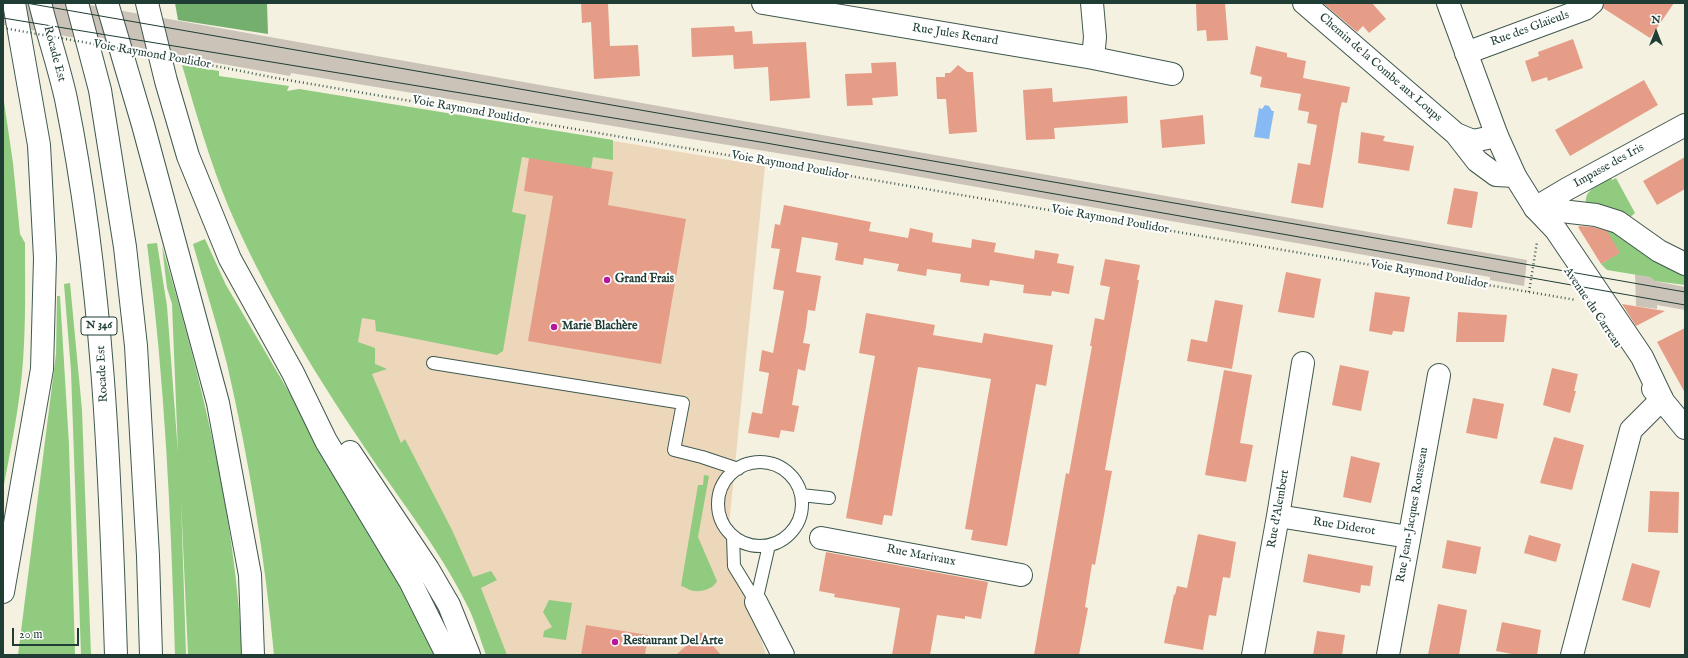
<!DOCTYPE html>
<html>
<head>
<meta charset="utf-8">
<style>
  body { margin:0 }
  #map { position:relative; width:1688px; height:658px; overflow:hidden; background:#f5f1e1; font-family:"IM FELL English",serif }
  canvas { display:block }
  .frame { position:absolute; inset:0; border:4px solid #1f3d34; pointer-events:none }
  .north { position:absolute; left:1636px; top:12px; width:40px; height:40px; -webkit-text-stroke:3px #fff; paint-order:stroke; rotate:0deg; font-size:11px; font-weight:700; line-height:16px; text-align:center; color:#1f3d34 }
  .north::after { content:''; display:block; margin:auto; width:14px; height:18px; background:#1f3d34; clip-path:polygon(50% 0,100% 100%,50% 72%,0 100%) }
  .scale { position:absolute; left:12px; top:628px; width:67px; height:18px; box-sizing:border-box; border:2px solid #1f3d34; border-top:0; padding-left:5px; font-size:12px; line-height:14px; white-space:nowrap; color:#1f3d34; -webkit-text-stroke:3px #fff; paint-order:stroke }
</style>
</head>
<body>
<div id="map">
<canvas width="1688" height="658"></canvas>
<div class="frame"></div>
<div class="north">N</div>
<div class="scale">20 m</div>
</div>
<script>
const ctx = document.querySelector('canvas').getContext('2d');
ctx.lineJoin = 'round';
function paint(path, color) { ctx.fillStyle = color; ctx.fill(path, 'evenodd'); }
function stroke(path, color, width, dash) { ctx.strokeStyle = color; ctx.lineWidth = width; ctx.lineCap = dash ? 'butt' : 'round'; ctx.setLineDash(dash || []); ctx.stroke(path); }
function drawText(font, color, halo, rows, align = 'center') {
  ctx.font = font + ' "IM FELL English",serif'; ctx.lineWidth = 4; ctx.setLineDash([]); ctx.textBaseline = 'middle'; ctx.strokeStyle = halo; ctx.fillStyle = color; for (const [text, x, y, turn = 0] of rows) {
    ctx.save(); ctx.translate(x, y); ctx.rotate((+turn || 0) * Math.PI / 180); ctx.textAlign = isNaN(turn) ? turn : align; if (halo) ctx.strokeText(text, 0, 0); ctx.fillText(text, 0, 0); ctx.restore();
  }
}
paint(new Path2D(`
  M 299,89 L 765,166 L 728,535 L 766,655 L 491,655 L 358,342 Z`), '#ecd7ba');
paint(new Path2D(`
  M 3,3 L 78,3 L 1527,260 L 1524,286 L 1490,280 L 1490,277 L 880,170 L 291,73 L 290,76 L 3,25 Z
  M 1635,274 L 1650,277 L 1655,281 L 1685,287 L 1685,310 L 1657,305 L 1657,309 L 1636,306 Z`), '#cbc2b8');
paint(new Path2D(`
  M 182,65 L 219,71 L 219,76 L 289,86 L 287,91 L 299,89 L 613,140 L 613,160 L 593,157 L 591,169 L 522,157 L 512,212 L 526,215 L 503,351 L 497,355 L 376,331 L 375,320 L 362,318 L 358,342 L 375,348 L 375,364 L 387,369 L 372,374 L 401,443 L 405,439 L 452,530 L 473,577 L 491,571 L 497,580 L 481,588 L 507,655 L 486,655 C 480,639 475,620 467,605 C 438,546 395,494 359,439 C 310,366 264,289 229,208 C 210,162 196,113 182,65 Z
  M 3,95 L 13,163 L 20,234 L 25,243 C 25,282 26,322 23,361 C 20,405 11,447 3,490 Z
  M 1611,178 L 1612,180 L 1616,178 L 1635,213 L 1628,219 L 1586,203 C 1584,189 1601,184 1611,178 Z
  M 1601,222 L 1685,270 L 1685,285 L 1655,281 L 1650,277 L 1607,270 L 1601,264 L 1619,253 Z
  M 205,239 L 226,285 L 400,581 L 435,655 L 274,655 C 265,557 249,460 227,364 C 217,324 204,284 193,244 Z
  M 157,243 L 167,306 L 178,453 L 172,304 L 167,288 L 162,246 C 201,379 236,516 242,655 L 188,655 L 181,500 L 186,655 L 175,655 C 171,518 165,380 147,244 Z
  M 70,283 L 82,410 L 91,655 L 81,655 L 71,371 L 64,284 Z
  M 57,296 L 60,296 L 69,445 L 75,655 L 18,655 L 56,354 Z
  M 704,475 L 709,476 L 698,537 L 717,581 C 713,590 698,593 690,590 C 686,588 685,587 681,586 L 698,485 L 703,485 Z
  M 549,600 L 572,603 L 566,640 L 543,637 L 544,631 L 552,627 L 543,612 Z`), '#90cb7f');
paint(new Path2D(`
  M 175,3 L 267,3 L 268,34 L 178,20 Z`), '#74af6e');
paint(new Path2D(`
  M 1265,105 L 1269,106 L 1272,111 L 1274,111 L 1269,139 L 1254,137 L 1259,108 L 1262,109 Z`), '#87baf5');
paint(new Path2D(`
  M 581,3 L 608,3 L 610,46 L 638,45 L 640,76 L 594,79 L 591,22 L 582,23 Z
  M 1196,3 L 1225,3 L 1228,40 L 1207,41 L 1206,30 L 1197,31 Z
  M 1323,3 L 1372,3 L 1386,19 L 1369,33 L 1363,26 L 1357,32 Z
  M 1604,3 L 1674,3 L 1650,38 L 1603,8 Z
  M 734,26 L 735,32 L 752,31 L 753,44 L 806,42 L 810,98 L 770,101 L 768,67 L 734,69 L 733,55 L 692,57 L 691,28 Z
  M 1573,39 L 1583,68 L 1548,81 L 1547,77 L 1532,82 L 1525,61 L 1539,56 L 1538,52 Z
  M 1256,46 L 1287,53 L 1287,57 L 1306,61 L 1303,78 L 1350,87 L 1347,103 L 1342,102 L 1340,109 L 1323,208 L 1291,203 L 1298,163 L 1310,165 L 1317,125 L 1307,123 L 1309,112 L 1298,110 L 1301,94 L 1260,87 L 1262,77 L 1250,74 Z
  M 896,62 L 898,96 L 872,98 L 873,105 L 847,106 L 845,74 L 872,73 L 871,63 Z
  M 958,65 L 967,72 L 973,72 L 977,132 L 949,134 L 946,99 L 937,99 L 936,77 L 945,77 L 945,73 L 950,73 Z
  M 1644,80 L 1658,105 L 1570,156 L 1555,130 Z
  M 1052,88 L 1053,102 L 1127,96 L 1128,123 L 1054,128 L 1055,139 L 1026,140 L 1023,90 Z
  M 1203,115 L 1205,144 L 1162,148 L 1160,120 Z
  M 1361,132 L 1385,136 L 1383,141 L 1414,146 L 1409,171 L 1358,163 Z
  M 1685,157 L 1685,189 L 1657,205 L 1643,181 Z
  M 529,158 L 613,172 L 608,205 L 686,219 L 661,364 L 528,341 L 553,196 L 524,191 Z
  M 1454,188 L 1478,192 L 1472,228 L 1447,224 Z
  M 784,205 L 871,222 L 869,231 L 908,238 L 910,228 L 933,233 L 932,242 L 971,248 L 972,239 L 996,243 L 994,252 L 1034,259 L 1035,250 L 1059,254 L 1057,263 L 1074,266 L 1069,294 L 1052,291 L 1051,296 L 1023,293 L 1024,285 L 990,280 L 989,286 L 960,282 L 961,274 L 927,269 L 926,276 L 897,271 L 899,264 L 864,258 L 863,265 L 835,260 L 838,243 L 802,237 L 796,272 L 821,276 L 815,311 L 808,310 L 806,327 L 803,343 L 810,344 L 805,371 L 798,369 L 792,405 L 799,406 L 794,432 L 781,430 L 779,438 L 748,433 L 752,412 L 762,414 L 769,373 L 759,371 L 762,350 L 773,353 L 784,291 L 773,289 L 780,249 L 771,248 L 775,224 L 780,225 Z
  M 1580,226 L 1593,227 L 1607,231 L 1620,253 L 1601,264 L 1578,227 Z
  M 1105,259 L 1140,265 L 1137,280 L 1139,280 L 1105,470 L 1112,471 L 1095,565 L 1092,564 L 1085,607 L 1088,608 L 1079,655 L 1034,655 L 1066,473 L 1069,474 L 1092,346 L 1090,346 L 1095,318 L 1104,320 L 1110,287 L 1100,285 Z
  M 1286,272 L 1321,279 L 1314,318 L 1278,312 Z
  M 1375,292 L 1410,297 L 1404,332 L 1393,331 L 1392,335 L 1369,331 Z
  M 1215,300 L 1243,305 L 1232,369 L 1187,361 L 1191,339 L 1207,342 Z
  M 1622,304 L 1665,311 L 1636,326 Z
  M 1458,312 L 1507,315 L 1504,342 L 1456,342 Z
  M 866,313 L 935,325 L 933,335 L 957,339 L 982,343 L 984,333 L 1053,345 L 1046,386 L 1036,384 L 1007,546 L 971,540 L 973,530 L 965,529 L 991,379 L 938,370 L 918,367 L 892,516 L 884,515 L 882,525 L 846,518 L 875,356 L 859,353 Z
  M 1685,328 L 1685,393 L 1657,342 Z
  M 1340,365 L 1369,371 L 1361,411 L 1332,405 Z
  M 1552,368 L 1578,374 L 1574,391 L 1576,391 L 1570,413 L 1543,405 Z
  M 1224,370 L 1252,375 L 1240,443 L 1253,445 L 1246,482 L 1205,475 Z
  M 1473,398 L 1504,404 L 1497,439 L 1466,433 Z
  M 1554,437 L 1584,445 L 1572,490 L 1540,483 Z
  M 1351,456 L 1380,463 L 1371,503 L 1343,497 Z
  M 1650,491 L 1679,492 L 1678,533 L 1648,532 Z
  M 1198,534 L 1236,542 L 1230,578 L 1223,577 L 1216,616 L 1209,615 L 1203,650 L 1164,643 L 1174,594 L 1175,595 L 1177,586 L 1187,588 Z
  M 1529,535 L 1561,544 L 1556,562 L 1524,553 Z
  M 1447,540 L 1481,547 L 1476,574 L 1442,568 Z
  M 826,552 L 988,582 L 981,619 L 965,616 L 965,619 L 937,615 L 930,655 L 892,655 L 900,608 L 834,597 L 835,594 L 819,591 Z
  M 1308,554 L 1373,566 L 1370,586 L 1361,585 L 1360,593 L 1303,582 Z
  M 1632,563 L 1660,571 L 1650,608 L 1622,600 Z
  M 1438,604 L 1467,610 L 1459,655 L 1428,655 Z
  M 1502,622 L 1541,630 L 1537,655 L 1517,655 L 1496,651 Z
  M 586,625 L 648,635 L 645,655 L 581,655 Z
  M 1317,631 L 1345,635 L 1342,655 L 1313,655 Z
  M 701,632 L 721,655 L 676,655 Z`), '#e69d87');
const service = new Path2D(`
  M 433,363 L 683,403 L 674,450 L 702,457 L 738,469
  M718 504a42 42 0 1 1 84 0a42 42 0 1 1-84 0Z
  M 801,495 L 829,498
  M 733,536 L 734,566 L 756,602
  M 756,602 L 769,545`);
const minor = new Path2D(`
  M 763,3 L 1093,58 L 1095,37 L 1092,3
  M 1304,3 L 1456,134 L 1477,161 L 1496,175 L 1515,176
  M 1466,53 L 1585,9 L 1592,3
  M 1093,58 L 1172,74
  M 1456,134 L 1473,141 L 1497,136
  M 1535,208 L 1567,189 L 1685,125
  M 1535,208 L 1596,215 L 1618,222 L 1659,251 L 1685,264
  M 1278,516 L 1409,537
  M 821,538 L 1021,575
  M 756,602 L 783,655
  M 1253,655 L 1278,516 L 1303,363
  M 1388,655 L 1439,375
  M 1572,655 L 1631,430 L 1662,399`);
const tertiary = new Path2D(`
  M 1448,3 L 1497,136 L 1515,176 L 1535,208 L 1556,230 L 1642,357 L 1662,399
  M 1653,389 L 1685,428`);
const secondary = new Path2D(`
  M 147,3 L 166,81 L 188,156 L 230,259 L 293,373 L 326,441 L 410,581 L 447,655
  M 350,452 L 428,569 L 449,605 L 469,655`);
const trunk = new Path2D(`
  M 40,3 C 48,35 59,67 66,99 C 103,282 110,469 116,655
  M 77,3 L 100,90 L 125,247 L 136,346 L 148,556 L 151,655
  M 107,3 L 143,125 L 218,403 L 250,575 L 253,655
  M 3,592 L 42,369 L 45,258 L 39,145 L 14,3`);
stroke(service, '#3f584e', 14);
stroke(minor, '#3f584e', 24);
stroke(tertiary, '#3f584e', 24);
stroke(secondary, '#3f584e', 24);
stroke(trunk, '#3f584e', 24);
stroke(new Path2D(`
  M 185,60 L 276,78 L 1576,300
  M 1529,292 L 1537,242`), '#3f584e', 2.5, [1, 3]);
stroke(service, '#fff', 12);
stroke(minor, '#fff', 22);
stroke(tertiary, '#fff', 22);
stroke(secondary, '#fff', 22);
stroke(trunk, '#fff', 22);
stroke(new Path2D(`
  M 26,3 L 1685,292
  M 3,18 L 766,143 L 1685,305`), '#1f3d34', 1);
stroke(new Path2D(`
  M 3,28 L 185,60`), '#3f584e', 2.5, [1, 3]);
for (const [x, y, r, color] of [
  [607,280,4,"#b5179e"],
  [554,327,4,"#b5179e"],
  [615,642,4,"#b5179e"]
]) { const dot = new Path2D(); dot.arc(x, y, r, 0, 2 * Math.PI); ctx.fillStyle = color; ctx.fill(dot); stroke(dot, '#fff', 1.5); }
for (const [x, y, w] of [
  [99,326,36]
]) { const box = new Path2D(); box.roundRect(x - w / 2, y - 9, w, 18, 3); ctx.fillStyle = '#fff'; ctx.fill(box); stroke(box, '#1f3d34', 1); }
drawText('bold 11px', '#1f3d34', null, [
  ["N 346",99,326]
]);
drawText('12px', '#1f3d34', '#fff', [
  ["Rue des Glaïeuls",1530,29,-20],
  ["Rue Jules Renard",955,35,9],
  ["Rocade Est",54,54,75],
  ["Voie Raymond Poulidor",152,55,10],
  ["Chemin de la Combe aux Loups",1380,68,41],
  ["Voie Raymond Poulidor",471,111,10],
  ["Voie Raymond Poulidor",790,166,10],
  ["Impasse des Iris",1609,166,-29],
  ["Voie Raymond Poulidor",1110,220,10],
  ["Voie Raymond Poulidor",1429,275,10],
  ["Avenue du Carreau",1592,308,56],
  ["Rocade Est",103,374,-93],
  ["Rue d'Alembert",1279,509,-80],
  ["Rue Jean-Jacques Rousseau",1413,515,-80],
  ["Rue Diderot",1344,527,9],
  ["Rue Marivaux",921,556,11]
]);
drawText('bold 12px', '#1f3d34', '#fff', [
  ["Grand Frais",615,280],
  ["Marie Blachère",562,327],
  ["Restaurant Del Arte",623,642]
], 'left');
</script>
</body>
</html>
